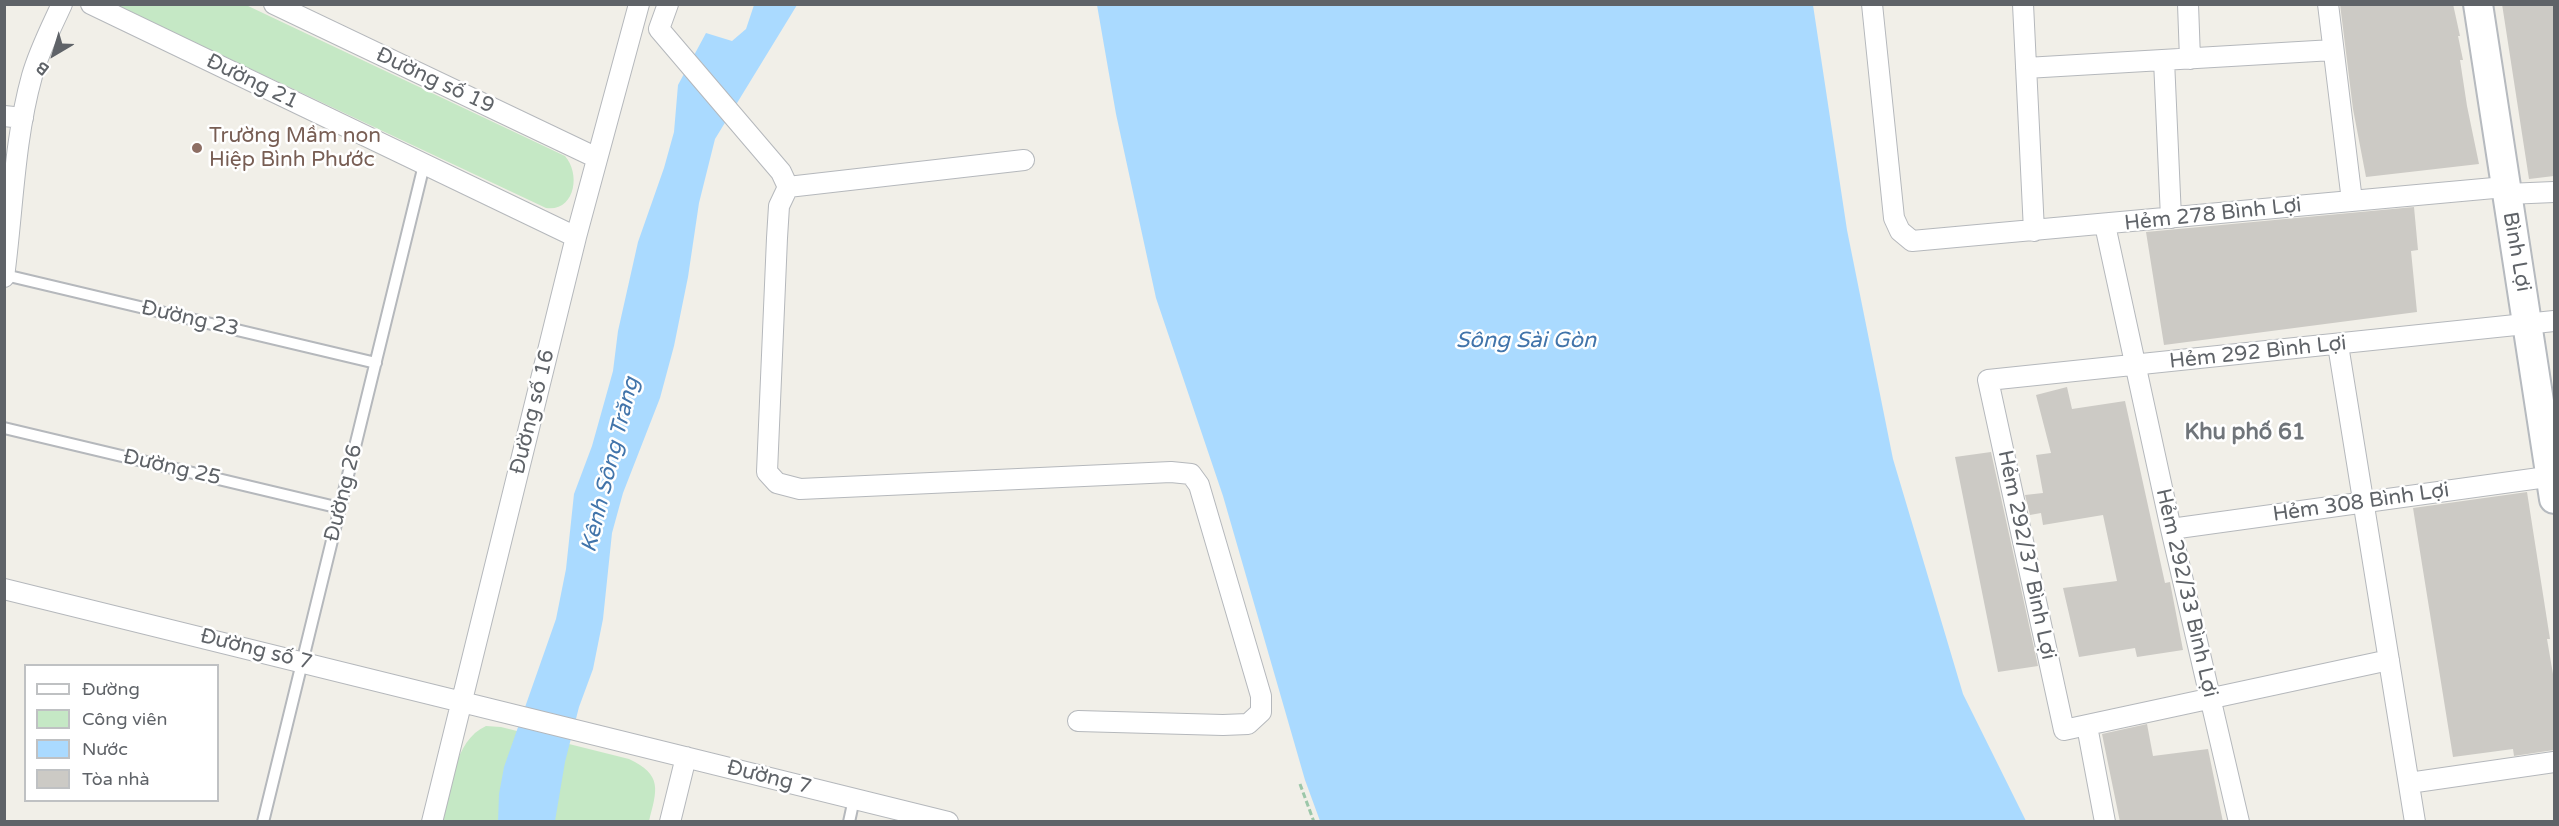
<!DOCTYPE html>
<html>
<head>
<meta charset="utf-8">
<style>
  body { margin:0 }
  #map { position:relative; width:2559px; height:826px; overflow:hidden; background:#f1efe8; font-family:"Varela Round",sans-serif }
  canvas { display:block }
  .frame { position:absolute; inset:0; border:6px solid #5f6368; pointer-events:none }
  .legend { position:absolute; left:24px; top:664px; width:195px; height:138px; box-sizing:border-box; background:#fff; border:2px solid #bfc1c3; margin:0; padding:8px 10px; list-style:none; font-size:18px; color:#5f6368 }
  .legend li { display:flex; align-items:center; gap:12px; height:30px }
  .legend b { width:30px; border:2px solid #bfc1c3 }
  .north { position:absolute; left:24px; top:24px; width:60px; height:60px; -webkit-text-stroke:4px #fff; paint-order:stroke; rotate:218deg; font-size:16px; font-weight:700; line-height:24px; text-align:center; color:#5f6368 }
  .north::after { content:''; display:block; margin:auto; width:21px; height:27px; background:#5f6368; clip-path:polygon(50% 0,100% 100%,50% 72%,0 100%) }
</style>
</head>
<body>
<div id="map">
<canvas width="2559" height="826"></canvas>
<div class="frame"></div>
<ul class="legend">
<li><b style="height:8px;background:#fff"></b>Đường</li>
<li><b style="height:16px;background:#c5e8c5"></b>Công viên</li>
<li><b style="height:16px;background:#aadaff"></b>Nước</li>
<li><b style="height:16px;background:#cccac5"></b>Tòa nhà</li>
</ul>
<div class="north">B</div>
</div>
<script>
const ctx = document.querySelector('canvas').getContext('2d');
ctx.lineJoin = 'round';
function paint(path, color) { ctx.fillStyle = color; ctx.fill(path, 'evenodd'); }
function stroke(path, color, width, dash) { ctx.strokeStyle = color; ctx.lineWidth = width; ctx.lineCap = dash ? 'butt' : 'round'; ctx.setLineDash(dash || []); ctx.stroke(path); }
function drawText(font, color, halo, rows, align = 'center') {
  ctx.font = font + ' "Varela Round",sans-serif'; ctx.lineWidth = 5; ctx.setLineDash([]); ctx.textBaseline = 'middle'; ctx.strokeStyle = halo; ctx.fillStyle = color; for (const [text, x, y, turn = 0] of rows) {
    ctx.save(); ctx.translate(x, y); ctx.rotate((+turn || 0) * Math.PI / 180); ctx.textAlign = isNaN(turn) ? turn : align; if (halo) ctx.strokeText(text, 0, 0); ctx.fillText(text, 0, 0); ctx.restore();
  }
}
paint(new Path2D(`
  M 115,5 L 246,5 L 565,156 C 581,174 575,212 546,208 Z
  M 486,726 L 501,727 L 629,759 C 663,775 657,790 649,821 L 443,822 C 451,790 453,741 486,726 Z`), '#c5e8c5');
paint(new Path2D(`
  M 754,5 L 797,5 L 715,139 L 699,203 L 688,277 L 674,346 L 660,398 L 623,493 L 612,533 L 603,619 L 593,669 L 579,707 L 565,762 L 555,821 L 498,822 L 499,794 L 504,767 L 556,619 L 566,569 L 574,494 L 592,446 L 613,371 L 618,331 L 638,242 L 664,168 L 674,132 L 678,85 L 706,33 L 732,41 L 746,29 Z
  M 1097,5 L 1813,5 L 1847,230 L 1893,459 L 1963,694 L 2026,821 L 1320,821 L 1305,780 L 1223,496 L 1156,298 L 1116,114 Z`), '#aadaff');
paint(new Path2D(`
  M 2340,4 L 2453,4 L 2460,36 L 2458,36 L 2463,60 L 2460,60 L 2467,106 L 2479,164 L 2366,177 L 2353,109 Z
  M 2502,4 L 2554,4 L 2554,176 L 2529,179 Z
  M 2414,207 L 2418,250 L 2411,251 L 2417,312 L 2164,345 L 2146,232 Z
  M 2067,387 L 2072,409 L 2125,401 L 2165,583 L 2170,582 L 2183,650 L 2137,657 L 2135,648 L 2079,657 L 2063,588 L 2117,581 L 2103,515 L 2043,525 L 2041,513 L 2030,515 L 2025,495 L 2043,493 L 2036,455 L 2051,453 L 2036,395 Z
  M 1991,452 L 2038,666 L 1998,672 L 1955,457 Z
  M 2527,492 L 2550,639 L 2547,639 L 2554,680 L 2554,750 L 2514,756 L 2513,749 L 2453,757 L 2413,508 Z
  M 2147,724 L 2153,756 L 2208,749 L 2223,822 L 2120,822 L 2102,734 Z`), '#cccac5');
const lane = new Path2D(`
  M 5,275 L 376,363
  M 4,428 L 340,508
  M 263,822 L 424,165
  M 849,822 L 854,799`);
const street = new Path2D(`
  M 91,4 L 576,237
  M 274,4 L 597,158
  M 668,4 L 659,29 L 781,172 L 788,187 L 779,206 L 777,238 L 767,472 L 777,483 L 800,489 L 1171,472 L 1191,474 L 1199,485 L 1261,696 L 1261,712 L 1248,724 L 1223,725 L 1078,721
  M 1872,4 L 1894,218 L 1900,231 L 1912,241 L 2505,187
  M 2023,4 L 2034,231
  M 2188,4 L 2190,59
  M 2328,4 L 2352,201
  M 2164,60 L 2171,218
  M 2026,68 L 2333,50
  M 4,116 L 23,118
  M 788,187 L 1024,160
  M 2507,194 L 2554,192
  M 2105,225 L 2171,529 L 2239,822
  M 4,277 C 13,210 14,141 32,76 C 39,51 51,28 62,4
  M 2338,345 L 2415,822
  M 2171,529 L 2554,476
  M 4,589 L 948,822
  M 2389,660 L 2064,730 L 1988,380 L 2554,321
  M 2087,726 L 2105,822
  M 2409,783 L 2554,762
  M 432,822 L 576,237 L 639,4
  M 670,822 L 686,757`);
const secondary = new Path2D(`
  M 2478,4 L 2554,499`);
stroke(lane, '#b5b8bc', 14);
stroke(street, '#b5b8bc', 22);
stroke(secondary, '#b6babf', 32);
stroke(new Path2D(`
  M 1300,784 L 1314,822`), '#9cc7a9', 3, [6, 3]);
stroke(lane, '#fff', 10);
stroke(street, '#fff', 20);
stroke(secondary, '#fff', 28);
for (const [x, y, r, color] of [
  [197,148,6,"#8d6e63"]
]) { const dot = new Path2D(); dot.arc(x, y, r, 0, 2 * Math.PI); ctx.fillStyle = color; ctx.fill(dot); stroke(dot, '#fff', 2); }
drawText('21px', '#5f6368', '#fff', [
  ["Đường số 19",435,81,25],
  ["Đường 21",252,82,26],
  ["Hẻm 278 Bình Lợi",2213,215,-6],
  ["Bình Lợi",2516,252,80],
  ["Đường 23",190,319,13],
  ["Hẻm 292 Bình Lợi",2258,353,-6],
  ["Đường số 16",533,412,-76],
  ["Đường 25",172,468,13],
  ["Đường 26",344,493,-76],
  ["Hẻm 308 Bình Lợi",2361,503,-8],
  ["Hẻm 292/37 Bình Lợi",2026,555,78],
  ["Hẻm 292/33 Bình Lợi",2186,593,77],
  ["Đường số 7",256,650,14],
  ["Đường 7",769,778,14]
]);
drawText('21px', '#785e54', '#fff', [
  ["Trường Mầm non",209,136],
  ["Hiệp Bình Phước",209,160]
], 'left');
drawText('italic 22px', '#4174aa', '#fff', [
  ["Sông Sài Gòn",1526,341],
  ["Kênh Sông Trăng",611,465,-76]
]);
drawText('bold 22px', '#70757a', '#fff', [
  ["Khu phố 61",2245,433]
]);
</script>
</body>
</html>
